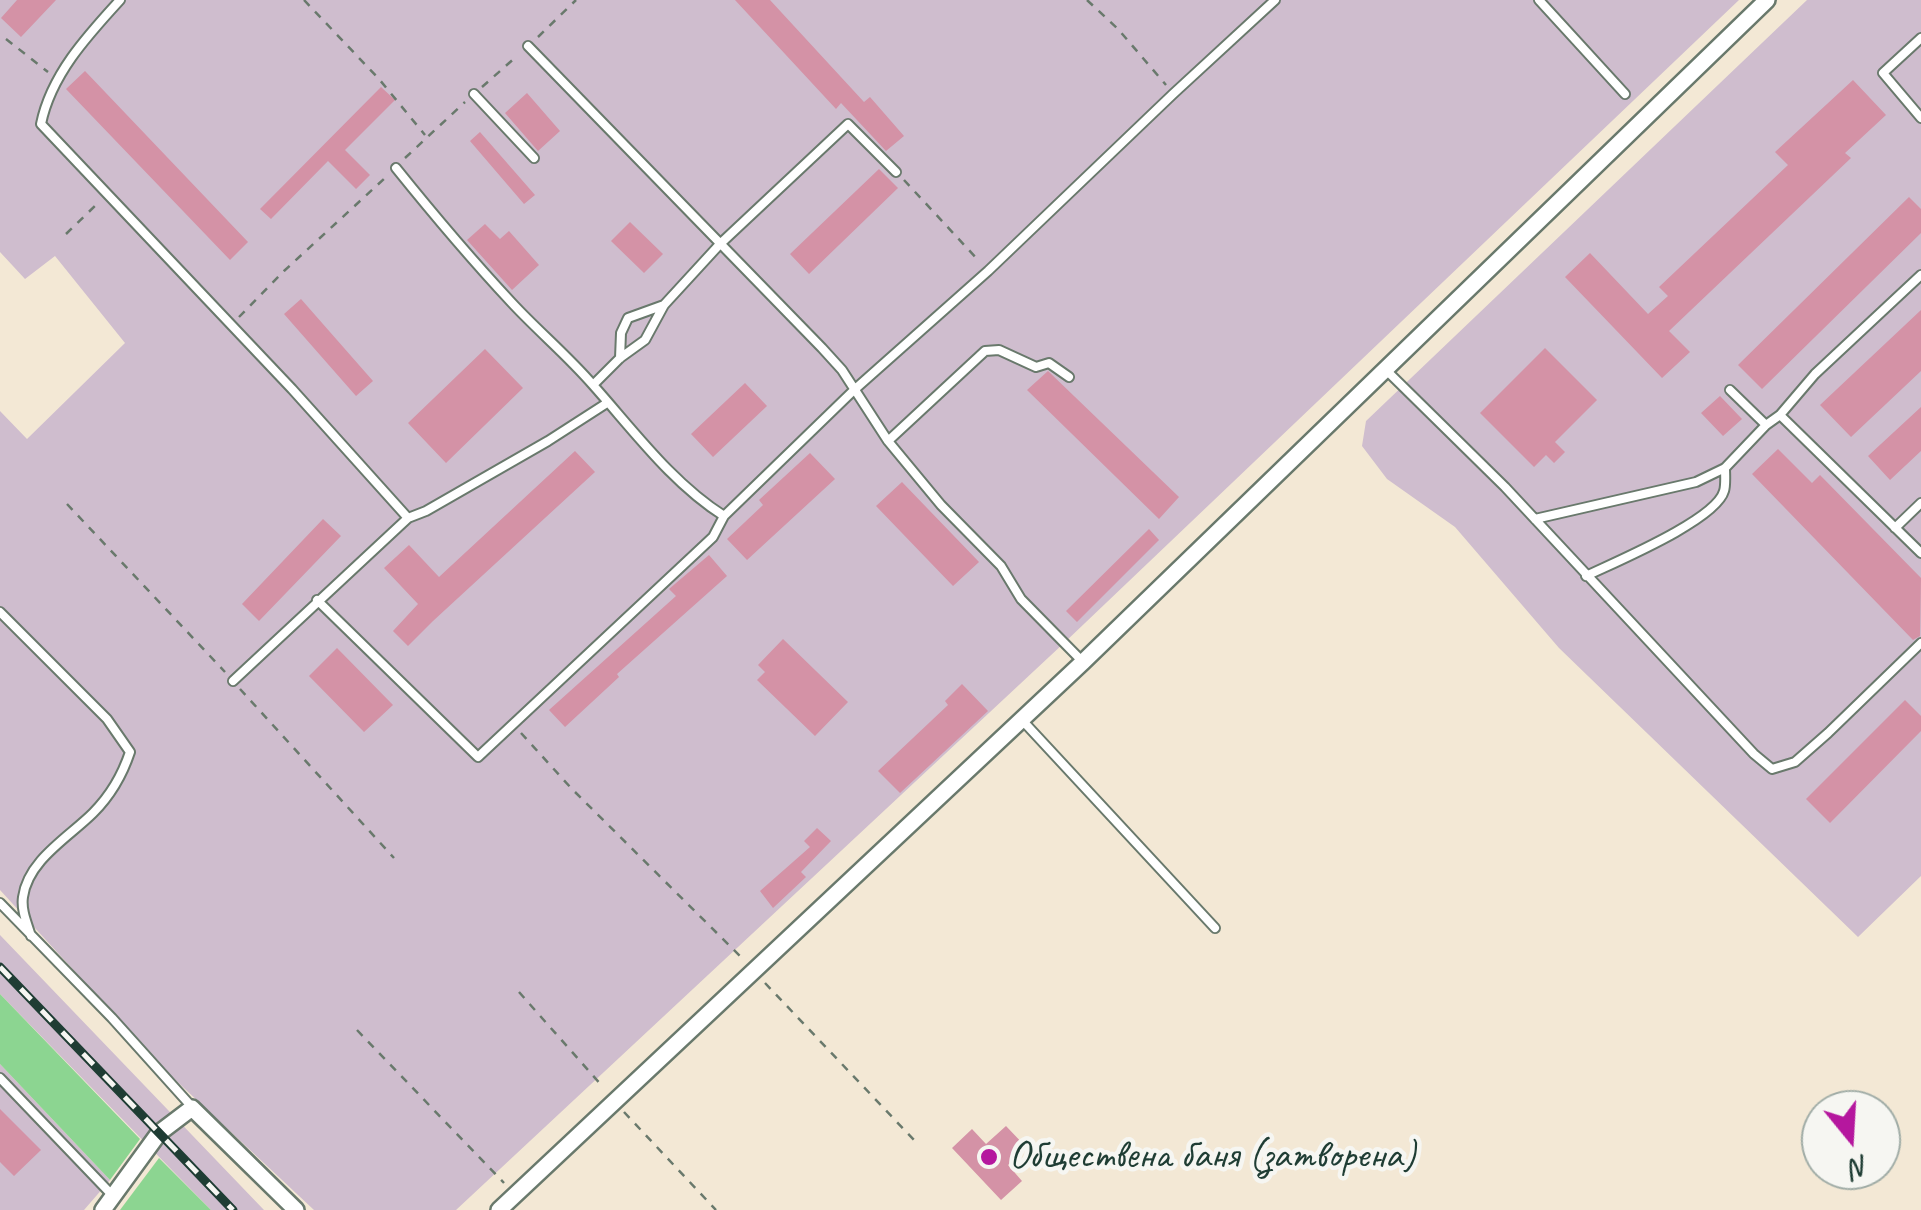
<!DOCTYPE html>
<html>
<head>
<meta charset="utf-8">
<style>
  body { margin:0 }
  #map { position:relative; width:1921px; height:1210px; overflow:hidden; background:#f3e8d5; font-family:Caveat,sans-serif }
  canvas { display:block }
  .north { position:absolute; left:1801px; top:1090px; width:100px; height:100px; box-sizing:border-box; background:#f6f6f2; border:2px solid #a0aca6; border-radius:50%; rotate:162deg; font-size:28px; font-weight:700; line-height:40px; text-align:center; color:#1f3d34 }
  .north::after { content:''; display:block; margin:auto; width:35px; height:45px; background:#b5179e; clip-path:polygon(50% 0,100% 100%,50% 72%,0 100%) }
</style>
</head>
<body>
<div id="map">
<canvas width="1921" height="1210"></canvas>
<div class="north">N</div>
</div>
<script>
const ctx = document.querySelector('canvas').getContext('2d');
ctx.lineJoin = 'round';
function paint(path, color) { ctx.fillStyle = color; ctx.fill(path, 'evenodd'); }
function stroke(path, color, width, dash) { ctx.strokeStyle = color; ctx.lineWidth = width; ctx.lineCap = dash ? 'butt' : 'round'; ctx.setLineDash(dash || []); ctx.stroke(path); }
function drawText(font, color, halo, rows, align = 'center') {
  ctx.font = font + ' Caveat,sans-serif'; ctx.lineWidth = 9; ctx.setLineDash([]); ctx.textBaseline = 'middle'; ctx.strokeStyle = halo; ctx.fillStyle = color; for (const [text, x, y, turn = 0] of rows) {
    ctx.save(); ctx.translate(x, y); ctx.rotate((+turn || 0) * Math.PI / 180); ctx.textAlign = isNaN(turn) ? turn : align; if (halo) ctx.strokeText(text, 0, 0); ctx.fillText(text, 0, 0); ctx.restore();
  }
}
paint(new Path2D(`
  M 0,0 L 1739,0 L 1064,643 L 456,1210 L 314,1210 L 169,1074 L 0,890 L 0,411 L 27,439 L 125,343 L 55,256 L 25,279 L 0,252 Z
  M 1807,0 L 1921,0 L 1921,876 L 1858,937 L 1559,648 L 1455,527 L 1387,479 L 1362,446 L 1366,421 Z
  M 0,935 L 264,1210 L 211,1210 L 0,994 Z
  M 0,1064 L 110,1180 L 84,1210 L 0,1210 Z`), '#cfbdce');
paint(new Path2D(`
  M 0,994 L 140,1139 L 110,1180 L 0,1064 Z
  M 159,1158 L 211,1210 L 120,1210 Z`), '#8cd591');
paint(new Path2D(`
  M 17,0 L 56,0 L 21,37 L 1,18 Z
  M 735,0 L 770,0 L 864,102 L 870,97 L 904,136 L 886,151 L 841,103 L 836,109 Z
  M 85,71 L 248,242 L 230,260 L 66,89 Z
  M 1853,80 L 1886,115 L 1845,153 L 1851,158 L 1669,331 L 1690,352 L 1662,378 L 1565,277 L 1590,253 L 1648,314 L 1668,296 L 1659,287 L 1788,165 L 1775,152 Z
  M 381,87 L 395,100 L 345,150 L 370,175 L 356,189 L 328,161 L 271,219 L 260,209 Z
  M 527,93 L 560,131 L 538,151 L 505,113 Z
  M 480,132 L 535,195 L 524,204 L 470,141 Z
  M 879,169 L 898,188 L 809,274 L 790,254 Z
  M 1909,197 L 1921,209 L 1921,233 L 1762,389 L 1738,365 Z
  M 630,222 L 663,254 L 644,273 L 611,241 Z
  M 485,224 L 500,239 L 509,231 L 539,265 L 512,290 L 467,240 Z
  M 301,299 L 373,381 L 356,396 L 284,314 Z
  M 1921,310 L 1921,371 L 1851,437 L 1820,405 Z
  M 1545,348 L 1597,400 L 1555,442 L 1565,452 L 1554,463 L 1546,455 L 1534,467 L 1480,413 Z
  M 485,349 L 523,388 L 446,463 L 408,423 Z
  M 1048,371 L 1179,497 L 1159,519 L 1027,390 Z
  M 745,383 L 767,406 L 713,457 L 691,434 Z
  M 1720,396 L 1742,419 L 1723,436 L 1701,413 Z
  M 1921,407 L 1921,451 L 1890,480 L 1868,456 Z
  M 1778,449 L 1812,483 L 1820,475 L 1921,578 L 1920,636 L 1913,640 L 1752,474 Z
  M 575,451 L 595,472 L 433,621 L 408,646 L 393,631 L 418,604 L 384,568 L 409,545 L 439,577 Z
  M 810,453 L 835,479 L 747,560 L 727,539 L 763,505 L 759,500 Z
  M 902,482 L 979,562 L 953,586 L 876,506 Z
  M 323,519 L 341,536 L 259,621 L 242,604 Z
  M 1149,529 L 1159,540 L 1077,622 L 1066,611 Z
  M 709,555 L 727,576 L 617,674 L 619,677 L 565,727 L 549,710 L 676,596 L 669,589 Z
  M 783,639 L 848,702 L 815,736 L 757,680 L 765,672 L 758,665 Z
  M 337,648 L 393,705 L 364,732 L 309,676 Z
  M 962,684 L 988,711 L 900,793 L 878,771 L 948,705 L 945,701 Z
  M 1905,700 L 1921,716 L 1921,731 L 1830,823 L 1806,799 Z
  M 817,828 L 831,841 L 801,872 L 806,877 L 773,908 L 760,891 L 810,847 L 804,841 Z
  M 0,1109 L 41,1150 L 14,1176 L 0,1162 Z
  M 1006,1126 L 1027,1148 L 1008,1165 L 1022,1181 L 1001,1200 L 952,1148 L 972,1129 L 986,1144 Z`), '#d492a6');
const service = new Path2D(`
  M 120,0 C 87,36 51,75 41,124 L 292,389 L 408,518
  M 1539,0 L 1625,94
  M 1921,38 L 1883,73 L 1921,118
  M 528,46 L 822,348 L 842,370 L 888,441 L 941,505 L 1001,566 L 1021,599 L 1083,662
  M 474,94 L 534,158
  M 396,168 C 433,214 471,259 512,303 C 538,331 568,356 593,385 C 634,431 672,483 724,516
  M 620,358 L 621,333 L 628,318 L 664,305
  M 1385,369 L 1505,487 L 1754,754 L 1772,769 L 1795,762 L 1828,733 L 1921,643
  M 593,385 L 620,358 L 645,340 L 664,305 L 720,244 L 848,124 L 896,172
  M 1730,390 L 1766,425
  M 1780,415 L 1921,553
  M 888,441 L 985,351 L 999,350 L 1036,367 L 1049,363 L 1069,377
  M 1535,519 L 1696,482 L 1725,468 L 1766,425 L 1780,415 L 1815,374 L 1921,275
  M 1895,528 L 1921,503
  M 1586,576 C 1615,562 1716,520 1724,491 C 1726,485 1725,474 1725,468
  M 317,600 L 478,757 L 713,537 L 724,516 L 854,390 L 988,271 L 1173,94 L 1275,0
  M 0,612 L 107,719 L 130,752 C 122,776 111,795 93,813 C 69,837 28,860 23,897 C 21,910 27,923 31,936
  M 233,681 L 408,518 L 426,511 L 548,441 L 607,403
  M 1022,720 L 1215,928
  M 0,903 L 112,1018 L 192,1107
  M 0,1078 L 113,1196`);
const minor = new Path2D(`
  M 103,1210 L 159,1133 L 192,1108 L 296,1210
  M 499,1210 L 1083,662 L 1767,0`);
stroke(service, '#69796c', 12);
stroke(minor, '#69796c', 20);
stroke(new Path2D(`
  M 304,0 L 379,79 L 425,135
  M 1087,0 L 1118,29 L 1166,85
  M 538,37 L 576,0
  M 6,39 L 48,72
  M 482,87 L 517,56
  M 405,158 L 465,102
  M 904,180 L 980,262
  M 66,234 L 98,203
  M 239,317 L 284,271 L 385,178
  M 67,504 L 225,672
  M 240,689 L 394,858
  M 521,733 L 571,788 L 743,959
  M 765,983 L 914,1140
  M 519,992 L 603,1087
  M 357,1030 L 504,1183
  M 624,1112 L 716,1210`), '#69796c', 2.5, [8, 8]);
stroke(service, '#fff', 8);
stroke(minor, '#fff', 15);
const rail = new Path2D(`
  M 0,967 L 233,1210`);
stroke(rail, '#1f3d34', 9);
stroke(rail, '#f6f6f2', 5, [15]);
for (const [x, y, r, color] of [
  [989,1157,10,"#b5179e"]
]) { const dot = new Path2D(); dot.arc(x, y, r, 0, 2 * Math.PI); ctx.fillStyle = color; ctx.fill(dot); stroke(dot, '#f6f6f2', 4); }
drawText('40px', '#1f3d34', '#f6f6f2', [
  ["Обществена баня (затворена)",1009,1157]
], 'left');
</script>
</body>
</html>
